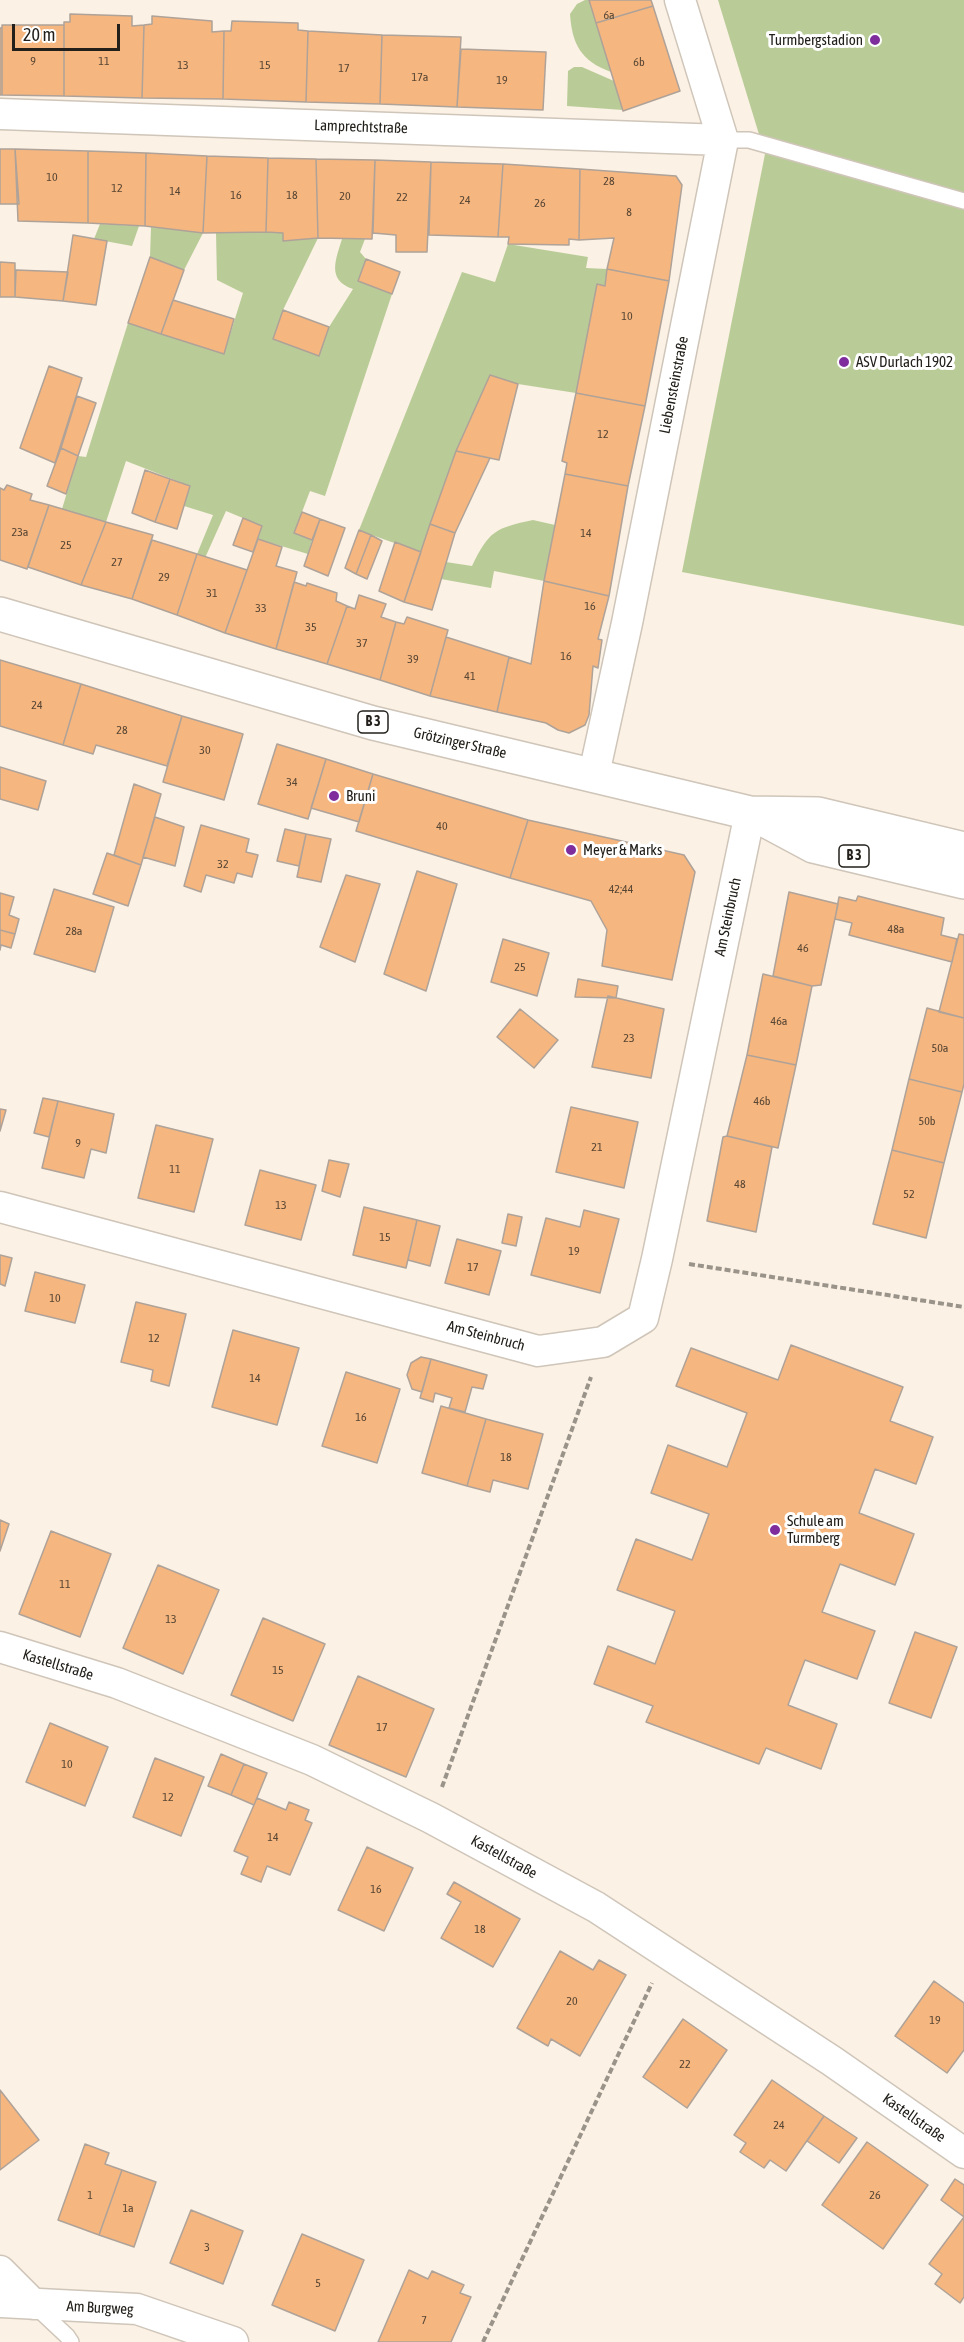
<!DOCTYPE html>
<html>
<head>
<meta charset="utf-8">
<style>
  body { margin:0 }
  #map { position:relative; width:964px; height:2342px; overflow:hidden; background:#fbf1e4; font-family:"Asap Condensed",sans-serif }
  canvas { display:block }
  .scale { position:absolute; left:12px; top:24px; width:108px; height:27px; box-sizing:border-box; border:3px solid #23201b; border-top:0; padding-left:8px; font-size:18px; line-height:21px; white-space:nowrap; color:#23201b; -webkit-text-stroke:4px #fff; paint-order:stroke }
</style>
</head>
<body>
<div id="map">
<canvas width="964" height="2342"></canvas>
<div class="scale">20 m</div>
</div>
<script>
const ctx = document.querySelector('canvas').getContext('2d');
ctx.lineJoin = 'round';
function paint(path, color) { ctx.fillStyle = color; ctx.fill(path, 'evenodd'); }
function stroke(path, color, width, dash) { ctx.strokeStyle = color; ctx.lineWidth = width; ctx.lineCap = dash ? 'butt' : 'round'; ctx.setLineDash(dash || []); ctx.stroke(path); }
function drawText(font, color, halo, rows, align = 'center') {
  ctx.font = font + ' "Asap Condensed",sans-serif'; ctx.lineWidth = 6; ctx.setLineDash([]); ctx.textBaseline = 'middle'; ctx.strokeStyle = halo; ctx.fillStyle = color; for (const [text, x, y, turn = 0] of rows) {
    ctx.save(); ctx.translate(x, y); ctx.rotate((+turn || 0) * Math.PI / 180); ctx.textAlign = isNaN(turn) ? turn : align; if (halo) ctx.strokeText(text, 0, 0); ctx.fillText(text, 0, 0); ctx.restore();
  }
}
paint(new Path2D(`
  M 585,0 L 589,0 L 611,72 C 581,61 572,44 570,14 L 577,4 Z
  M 718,0 L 964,0 L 964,626 L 682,572 L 765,154 Z
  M 574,67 L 582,67 L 614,81 L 623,110 L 567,106 L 568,71 Z
  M 100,224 L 139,226 L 132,246 L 94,239 Z
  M 151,227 L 203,233 L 184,270 L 150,257 Z
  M 266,232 L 283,233 L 283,241 L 318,238 L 283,310 L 274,339 L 319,356 L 329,327 L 353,289 C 326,280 336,259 342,239 L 365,239 L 360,252 L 366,259 L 358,281 L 392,294 L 325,496 L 310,491 L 294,533 L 312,540 L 308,554 L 258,539 L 262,526 L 226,511 L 205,558 L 197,554 L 213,515 L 184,506 L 190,486 L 126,461 L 106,522 L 62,509 L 78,456 L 86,457 L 128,323 L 224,354 L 243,293 L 217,280 L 216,233 Z
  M 508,244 L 588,257 L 586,268 L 607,269 L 605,286 L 597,284 L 576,393 L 518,384 L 490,375 L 456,451 L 421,552 C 400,544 380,539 359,530 L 462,272 L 495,282 Z
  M 533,520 L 555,525 L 544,581 L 494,571 L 491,588 L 441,579 L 446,562 L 472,566 C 489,531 495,528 533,520 Z`), '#b9cc98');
const building = new Path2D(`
  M 589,0 L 651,0 L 653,6 L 596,23 Z
  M 653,6 L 680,91 L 623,111 L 596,23 Z
  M 70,14 L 132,16 L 132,26 L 144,25 L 142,98 L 64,96 L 64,22 L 70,22 Z
  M 152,16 L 212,21 L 212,32 L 224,31 L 223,99 L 142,98 L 144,25 L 152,24 Z
  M 232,21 L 298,23 L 298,30 L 308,31 L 306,102 L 223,99 L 224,31 L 231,31 Z
  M 2,25 L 64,25 L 64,96 L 2,95 Z
  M 0,28 L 2,28 L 2,95 L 0,95 Z
  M 308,31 L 382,35 L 380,104 L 306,102 Z
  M 382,35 L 461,37 L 457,107 L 380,104 Z
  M 461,49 L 546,52 L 543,110 L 457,107 Z
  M 0,149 L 15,149 L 19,204 L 0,204 Z
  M 15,149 L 88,151 L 88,223 L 18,221 Z
  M 88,151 L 146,153 L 145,226 L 88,223 Z
  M 146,153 L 207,156 L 203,233 L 145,226 Z
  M 207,156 L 268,158 L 266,232 L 203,233 Z
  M 268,158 L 316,159 L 318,238 L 283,241 L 283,233 L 266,232 Z
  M 316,159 L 375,160 L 372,239 L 318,238 Z
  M 375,160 L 431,162 L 427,252 L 396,252 L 396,235 L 373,233 Z
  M 431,162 L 503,164 L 498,237 L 429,235 Z
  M 503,164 L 580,169 L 579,240 L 569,239 L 569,245 L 508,244 L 509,237 L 498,237 Z
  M 580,169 L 676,176 L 682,185 L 669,281 L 607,269 L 614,238 L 579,240 Z
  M 73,235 L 107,241 L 96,305 L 63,301 Z
  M 150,257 L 184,270 L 161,334 L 128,323 Z
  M 366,259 L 400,272 L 392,294 L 358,281 Z
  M 0,262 L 15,263 L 15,297 L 0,297 Z
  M 607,269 L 669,281 L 645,406 L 576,393 L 597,284 L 605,286 Z
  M 16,270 L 68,272 L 63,301 L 15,297 Z
  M 173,300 L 234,319 L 224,354 L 161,334 Z
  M 283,310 L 329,327 L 319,356 L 273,339 Z
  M 49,366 L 82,378 L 55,463 L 20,448 Z
  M 490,375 L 518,384 L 499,460 L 456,451 Z
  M 576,393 L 645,406 L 628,486 L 565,474 L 567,463 L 562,461 Z
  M 77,396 L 96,403 L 78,456 L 61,448 Z
  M 61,448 L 78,456 L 66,494 L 47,486 Z
  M 456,451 L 490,458 L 455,533 L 430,524 Z
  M 145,470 L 170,479 L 155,522 L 132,513 Z
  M 565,474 L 628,486 L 609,596 L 544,581 Z
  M 170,479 L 190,486 L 177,529 L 155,522 Z
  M 7,485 L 32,494 L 30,500 L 49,505 L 27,569 L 0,560 L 0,488 L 4,490 Z
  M 49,505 L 106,522 L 81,585 L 28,567 Z
  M 302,512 L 320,519 L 312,540 L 294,533 Z
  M 243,518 L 262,526 L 253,552 L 233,545 Z
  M 320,519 L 345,528 L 328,576 L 304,566 Z
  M 106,522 L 153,535 L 132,599 L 81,585 Z
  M 430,524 L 455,533 L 432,610 L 404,602 Z
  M 359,530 L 371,535 L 356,574 L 345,568 Z
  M 371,535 L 382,541 L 367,579 L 356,574 Z
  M 258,539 L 282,547 L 276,566 L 297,572 L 276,649 L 225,633 Z
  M 152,540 L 197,554 L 177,615 L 132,599 Z
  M 395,542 L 421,552 L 404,602 L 379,591 Z
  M 197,554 L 247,570 L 225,633 L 177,615 Z
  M 544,581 L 609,596 L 598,639 L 602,640 L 598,668 L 593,666 L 589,715 L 585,725 L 569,733 L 558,730 L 546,723 L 497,712 L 509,657 L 531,664 Z
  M 294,582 L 306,586 L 307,583 L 337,593 L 336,601 L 347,606 L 327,664 L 276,649 Z
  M 359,595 L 386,604 L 381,617 L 396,622 L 380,680 L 327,664 L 347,606 L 355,609 Z
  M 407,617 L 448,630 L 430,696 L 380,680 L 396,622 L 404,624 Z
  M 446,637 L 509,657 L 497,712 L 430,696 Z
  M 0,660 L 81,684 L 63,745 L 0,726 Z
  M 81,684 L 182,716 L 167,766 L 96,745 L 93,754 L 63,745 Z
  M 182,716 L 243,734 L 224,800 L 163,782 Z
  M 277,744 L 326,759 L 308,819 L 258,804 Z
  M 326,759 L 373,774 L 359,822 L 311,808 Z
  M 0,767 L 46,781 L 38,810 L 0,799 Z
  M 373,774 L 528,820 L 510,878 L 356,831 Z
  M 134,784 L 161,794 L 141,865 L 114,855 Z
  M 155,817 L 184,827 L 175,866 L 143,857 Z
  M 528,820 L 684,855 L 695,872 L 672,980 L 602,966 L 607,930 L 591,901 L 510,878 Z
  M 201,825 L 249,839 L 246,852 L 258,855 L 252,877 L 237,873 L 234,883 L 206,875 L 201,892 L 184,886 Z
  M 285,829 L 306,834 L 299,866 L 277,861 Z
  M 306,834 L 331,839 L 321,882 L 297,877 Z
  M 107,853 L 141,865 L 128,906 L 93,894 Z
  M 417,871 L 457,884 L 426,991 L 384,974 Z
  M 346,875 L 380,884 L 355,962 L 320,947 Z
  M 54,889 L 114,907 L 95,972 L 34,954 Z
  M 789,892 L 838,904 L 821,985 L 812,986 L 773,976 Z
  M 0,893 L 14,897 L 9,915 L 19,919 L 15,934 L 0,930 Z
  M 858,896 L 944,918 L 941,935 L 957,939 L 952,962 L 849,935 L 852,923 L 835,919 L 839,897 L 856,901 Z
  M 0,930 L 15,934 L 11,948 L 1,945 L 0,950 Z
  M 959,934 L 964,935 L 964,1018 L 939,1012 Z
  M 503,939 L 549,953 L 537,996 L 491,982 Z
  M 763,974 L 812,986 L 796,1065 L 747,1055 Z
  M 578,979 L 618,986 L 616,998 L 575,997 Z
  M 608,996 L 664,1009 L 651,1078 L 592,1067 Z
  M 927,1008 L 964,1018 L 964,1084 L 962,1092 L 909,1079 Z
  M 520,1009 L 558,1040 L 534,1068 L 497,1037 Z
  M 747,1055 L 796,1065 L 778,1148 L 727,1136 Z
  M 909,1079 L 962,1092 L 944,1163 L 892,1150 Z
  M 43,1098 L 58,1101 L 49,1137 L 34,1133 Z
  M 58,1101 L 114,1114 L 106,1153 L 91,1149 L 84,1178 L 42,1168 Z
  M 571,1107 L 638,1122 L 624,1188 L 556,1172 Z
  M 0,1109 L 6,1110 L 0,1131 Z
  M 156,1125 L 213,1139 L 194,1212 L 138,1198 Z
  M 727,1136 L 772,1147 L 756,1232 L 707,1221 L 723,1137 Z
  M 892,1150 L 944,1163 L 926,1238 L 873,1224 Z
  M 329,1160 L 349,1164 L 340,1197 L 322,1191 Z
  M 260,1170 L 316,1185 L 301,1240 L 245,1225 Z
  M 364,1207 L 417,1220 L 406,1268 L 353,1255 Z
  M 584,1210 L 619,1219 L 600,1293 L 531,1275 L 546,1218 L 580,1227 Z
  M 508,1214 L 522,1217 L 516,1246 L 502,1243 Z
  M 417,1220 L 440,1226 L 430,1266 L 408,1260 Z
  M 457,1239 L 501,1251 L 489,1295 L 445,1283 Z
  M 0,1255 L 12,1258 L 5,1286 L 0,1284 Z
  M 35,1272 L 85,1285 L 75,1323 L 25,1311 Z
  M 136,1302 L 186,1314 L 169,1386 L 151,1381 L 153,1370 L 121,1362 Z
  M 233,1330 L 299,1348 L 277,1425 L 212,1407 Z
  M 791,1345 L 903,1387 L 890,1421 L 933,1437 L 916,1484 L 875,1469 L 859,1513 L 914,1534 L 895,1585 L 840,1564 L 822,1612 L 875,1631 L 857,1679 L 805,1660 L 788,1705 L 837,1724 L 821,1769 L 766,1748 L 759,1764 L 646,1722 L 653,1706 L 594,1684 L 608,1646 L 655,1664 L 675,1611 L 617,1590 L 636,1539 L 692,1560 L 709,1514 L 651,1493 L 668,1445 L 727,1467 L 747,1413 L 676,1386 L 691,1348 L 778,1380 Z
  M 421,1357 L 431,1359 L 422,1392 L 412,1389 L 407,1375 L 411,1363 Z
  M 431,1359 L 487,1375 L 483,1389 L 472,1387 L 465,1412 L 449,1408 L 452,1398 L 435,1393 L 433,1402 L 420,1398 Z
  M 346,1372 L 400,1389 L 377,1463 L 322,1446 Z
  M 441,1406 L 486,1419 L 467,1486 L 422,1473 Z
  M 486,1419 L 543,1434 L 528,1489 L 493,1480 L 490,1492 L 467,1486 Z
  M 0,1520 L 9,1524 L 0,1551 Z
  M 51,1531 L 111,1554 L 80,1637 L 19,1614 Z
  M 158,1565 L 219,1590 L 183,1674 L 123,1648 Z
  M 263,1618 L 325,1644 L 293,1721 L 231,1695 Z
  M 915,1632 L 957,1647 L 931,1718 L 889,1703 Z
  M 358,1676 L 434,1709 L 406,1777 L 329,1745 Z
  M 50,1723 L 108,1747 L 85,1806 L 26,1782 Z
  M 221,1754 L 244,1764 L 231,1795 L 208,1786 Z
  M 155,1758 L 204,1777 L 181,1836 L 133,1817 Z
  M 244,1764 L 267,1773 L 254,1805 L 231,1795 Z
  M 257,1798 L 286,1810 L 289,1802 L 309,1810 L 305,1820 L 312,1823 L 290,1875 L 267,1866 L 261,1882 L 241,1874 L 248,1857 L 234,1851 Z
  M 367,1847 L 413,1868 L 384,1931 L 338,1910 Z
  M 454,1882 L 520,1919 L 493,1967 L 441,1938 L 461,1902 L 447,1894 Z
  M 560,1951 L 593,1970 L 599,1960 L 626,1975 L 580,2056 L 551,2039 L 548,2046 L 517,2028 Z
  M 934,1981 L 964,2003 L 964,2050 L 947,2073 L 895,2036 Z
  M 683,2019 L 727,2050 L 687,2108 L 643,2077 Z
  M 772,2080 L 824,2116 L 786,2171 L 770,2160 L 764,2168 L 740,2152 L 746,2143 L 734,2135 Z
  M 0,2090 L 39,2140 L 0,2170 Z
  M 824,2116 L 857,2138 L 839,2163 L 807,2141 Z
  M 867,2142 L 928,2185 L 883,2249 L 822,2205 Z
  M 85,2144 L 109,2153 L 105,2164 L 122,2170 L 99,2235 L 58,2220 Z
  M 122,2170 L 156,2182 L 134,2247 L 99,2235 Z
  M 955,2179 L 964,2185 L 964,2217 L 941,2200 Z
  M 191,2210 L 243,2231 L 223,2284 L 170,2263 Z
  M 964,2217 L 964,2297 L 960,2303 L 935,2284 L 942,2274 L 929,2264 Z
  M 302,2234 L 364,2260 L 335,2331 L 272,2305 Z
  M 409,2270 L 428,2279 L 432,2271 L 464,2285 L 460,2293 L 471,2297 L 451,2342 L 378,2342 Z`);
paint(building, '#f6b67f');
stroke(building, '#afa298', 1.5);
const service = new Path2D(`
  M 723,140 L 749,140 L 964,201
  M 35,2306 L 67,2336 L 71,2342`);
const minor = new Path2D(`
  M 0,114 L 723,140
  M 594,774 L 627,623 L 723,140 L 680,0
  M 0,1207 L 538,1351 L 603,1342 L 643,1318 L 657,1259 L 750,813
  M 0,1647 L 117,1683 L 312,1760 L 431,1818 L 596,1907 L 832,2061 L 964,2153
  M 0,2271 L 33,2304
  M 0,2302 L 137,2309 L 233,2342`);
const primary = new Path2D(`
  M 0,614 L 373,723 L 750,813 L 818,814 L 964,849
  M 757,816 L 813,846 L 964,882`);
stroke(service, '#cfc5b9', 18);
stroke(minor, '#cfc5b9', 33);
stroke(primary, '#cfc5b9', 36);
stroke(new Path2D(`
  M 689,1264 L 964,1307
  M 442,1787 L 591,1377
  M 483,2342 L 652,1983`), '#9a9389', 4, [6, 3]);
stroke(service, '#fff', 15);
stroke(minor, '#fff', 30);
stroke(primary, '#fff', 33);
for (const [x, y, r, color] of [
  [875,40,6,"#7f2d9c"],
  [844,362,6,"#7f2d9c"],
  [334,796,6,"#7f2d9c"],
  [571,850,6,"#7f2d9c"],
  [775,1530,6,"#7f2d9c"]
]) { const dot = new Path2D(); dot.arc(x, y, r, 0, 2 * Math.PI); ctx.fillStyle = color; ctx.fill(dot); stroke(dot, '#fff', 2); }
drawText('12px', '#584634', null, [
  ["6a",609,15],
  ["9",33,61],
  ["11",104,61],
  ["6b",639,62],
  ["13",183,65],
  ["15",265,65],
  ["17",344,68],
  ["17a",420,77],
  ["19",502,80],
  ["10",52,177],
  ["28",609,181],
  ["12",117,188],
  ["14",175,191],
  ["16",236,195],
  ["18",292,195],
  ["20",345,196],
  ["22",402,197],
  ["24",465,200],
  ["26",540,203],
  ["8",629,212],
  ["10",627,316],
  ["12",603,434],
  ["23a",20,532],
  ["14",586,533],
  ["25",66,545],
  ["27",117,562],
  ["29",164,577],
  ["31",212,593],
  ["16",590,606],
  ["33",261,608],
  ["35",311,627],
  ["37",362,643],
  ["16",566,656],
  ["39",413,659],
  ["41",470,676],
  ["24",37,705],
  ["28",122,730],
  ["30",205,750],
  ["34",292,782],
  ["40",442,826],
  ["32",223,864],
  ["42;44",621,889],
  ["48a",896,929],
  ["28a",74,931],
  ["46",803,948],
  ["25",520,967],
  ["46a",779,1021],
  ["23",629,1038],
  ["50a",940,1048],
  ["46b",762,1101],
  ["50b",927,1121],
  ["9",78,1143],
  ["21",597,1147],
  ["11",175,1169],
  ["48",740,1184],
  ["52",909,1194],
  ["13",281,1205],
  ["15",385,1237],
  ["19",574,1251],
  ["17",473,1267],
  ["10",55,1298],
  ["12",154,1338],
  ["14",255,1378],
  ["16",361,1417],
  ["18",506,1457],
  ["11",65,1584],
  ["13",171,1619],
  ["15",278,1670],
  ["17",382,1727],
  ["10",67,1764],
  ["12",168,1797],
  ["14",273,1837],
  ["16",376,1889],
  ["18",480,1929],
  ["20",572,2001],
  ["19",935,2020],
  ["22",685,2064],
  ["24",779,2125],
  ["1",90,2195],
  ["26",875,2195],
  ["1a",128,2208],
  ["3",207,2247],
  ["5",318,2283],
  ["7",424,2320]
]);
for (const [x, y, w] of [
  [373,722,30],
  [854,856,30]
]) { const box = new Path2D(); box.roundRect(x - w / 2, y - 11, w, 22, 4.5); ctx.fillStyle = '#fff'; ctx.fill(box); stroke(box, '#23201b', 1.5); }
drawText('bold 14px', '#23201b', null, [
  ["B 3",373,722],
  ["B 3",854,856]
]);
drawText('15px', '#23201b', '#fff', [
  ["Turmbergstadion",863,40,"right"],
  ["ASV Durlach 1902",856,362],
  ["Bruni",346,796],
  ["Meyer & Marks",583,850],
  ["Schule am",787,1521],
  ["Turmberg",787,1538]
], 'left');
drawText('15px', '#23201b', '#fff', [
  ["Lamprechtstraße",361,127,2],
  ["Liebensteinstraße",674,385,-79],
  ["Grötzinger Straße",460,743,13],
  ["Am Steinbruch",728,917,-78],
  ["Am Steinbruch",486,1336,15],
  ["Kastellstraße",58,1665,17],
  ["Kastellstraße",504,1857,29],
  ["Kastellstraße",914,2118,35],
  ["Am Burgweg",100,2308,3]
]);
</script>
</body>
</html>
